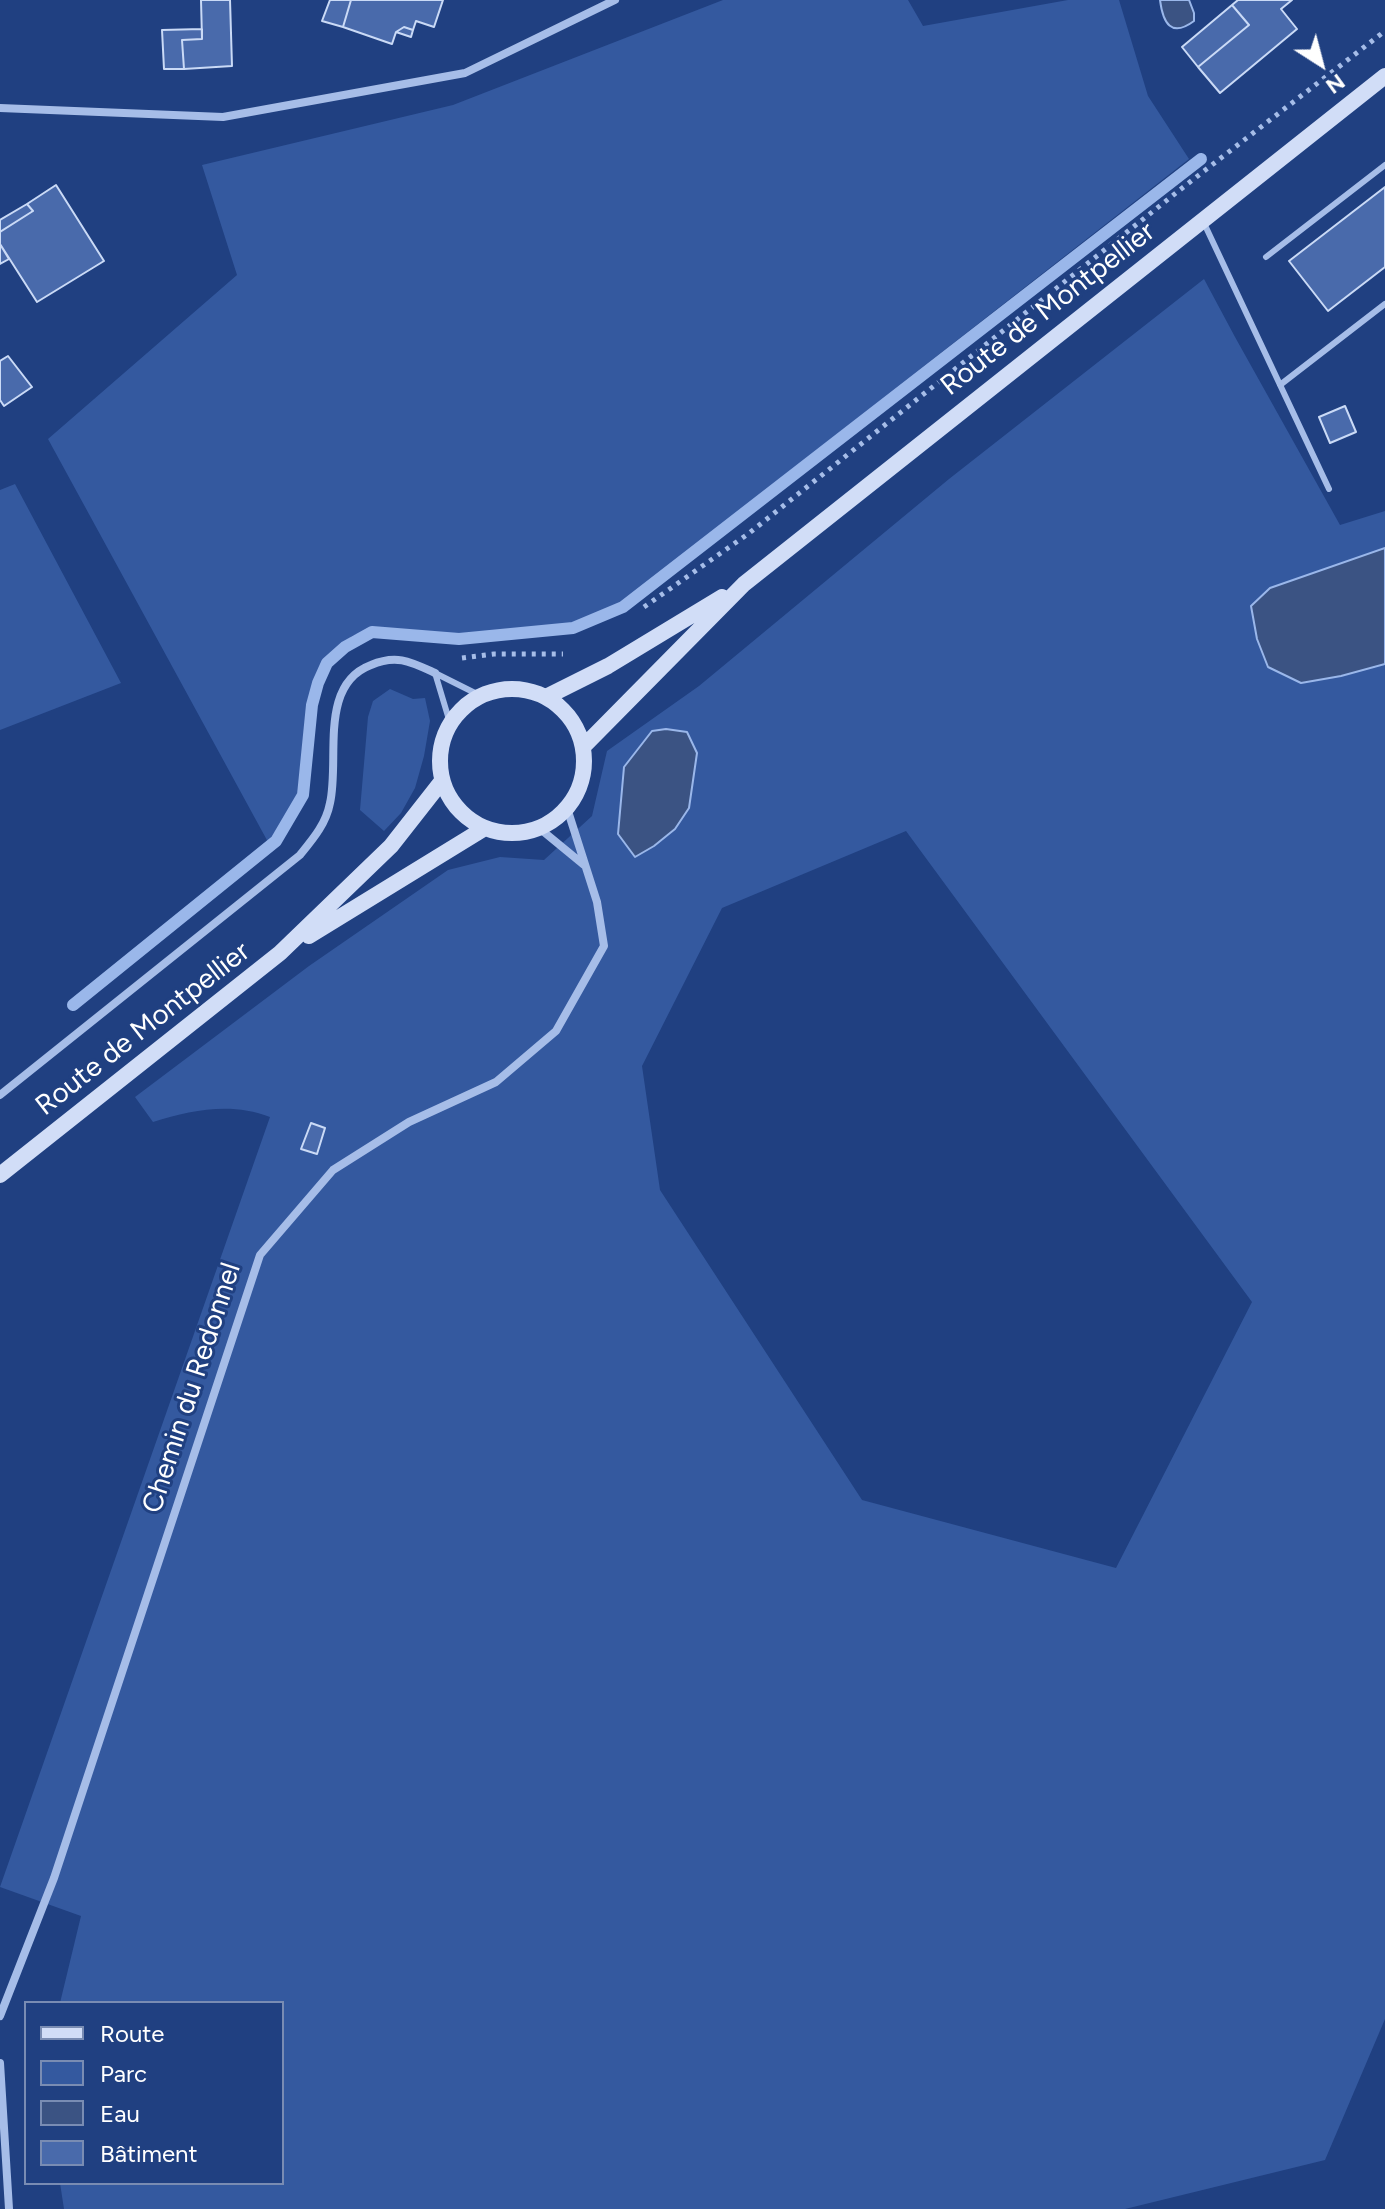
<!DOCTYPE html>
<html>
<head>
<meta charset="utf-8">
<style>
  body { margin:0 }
  #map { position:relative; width:1385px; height:2209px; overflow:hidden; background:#204081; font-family:Figtree,sans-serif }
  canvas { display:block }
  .legend { position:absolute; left:24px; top:2001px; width:260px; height:184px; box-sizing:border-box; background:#204081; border:2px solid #798cb3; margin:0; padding:10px 14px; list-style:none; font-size:24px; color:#fff }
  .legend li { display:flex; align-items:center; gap:16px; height:40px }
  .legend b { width:40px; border:2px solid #798cb3 }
  .north { position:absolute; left:1281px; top:24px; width:80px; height:80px; -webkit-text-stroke:6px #204081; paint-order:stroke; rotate:144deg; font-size:22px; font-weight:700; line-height:32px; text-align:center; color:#fff }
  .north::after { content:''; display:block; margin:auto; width:28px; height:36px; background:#fff; clip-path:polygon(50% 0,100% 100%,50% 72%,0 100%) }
</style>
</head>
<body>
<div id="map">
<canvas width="1385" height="2209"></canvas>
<ul class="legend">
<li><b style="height:10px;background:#d1ddf7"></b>Route</li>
<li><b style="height:22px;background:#34599f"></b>Parc</li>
<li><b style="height:22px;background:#3b5383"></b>Eau</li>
<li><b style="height:22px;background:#496aab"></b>Bâtiment</li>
</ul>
<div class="north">N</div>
</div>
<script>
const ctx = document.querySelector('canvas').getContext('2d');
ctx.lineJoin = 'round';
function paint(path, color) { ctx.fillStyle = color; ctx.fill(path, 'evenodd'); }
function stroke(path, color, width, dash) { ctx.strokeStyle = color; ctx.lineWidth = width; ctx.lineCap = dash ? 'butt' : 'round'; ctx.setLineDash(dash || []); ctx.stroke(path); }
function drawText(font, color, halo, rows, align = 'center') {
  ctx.font = font + ' Figtree,sans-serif'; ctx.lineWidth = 6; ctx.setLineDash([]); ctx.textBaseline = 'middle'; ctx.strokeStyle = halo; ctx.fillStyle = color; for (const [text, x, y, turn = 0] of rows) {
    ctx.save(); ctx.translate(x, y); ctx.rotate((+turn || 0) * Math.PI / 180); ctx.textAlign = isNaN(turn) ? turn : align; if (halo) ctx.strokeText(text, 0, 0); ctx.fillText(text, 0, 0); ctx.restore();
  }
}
paint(new Path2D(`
  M 723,0 L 908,0 L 923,26 L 1068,0 L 1119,0 L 1148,96 L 1189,159 L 622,602 L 575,625 L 447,637 L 371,629 L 352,636 L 326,658 L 311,690 L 298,799 L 268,842 L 48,439 L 237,275 L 202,165 L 453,105 Z
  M 1204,279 L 1235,337 L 1340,525 L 1385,511 L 1385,2019 L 1325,2160 L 1125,2209 L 64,2209 L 60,2183 L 282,2183 L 282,2003 L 60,2003 L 81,1916 L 0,1887 L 270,1117 C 231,1102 192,1110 153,1122 L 135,1097 L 309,966 L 448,870 L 500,857 L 544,860 L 592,816 L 607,751 L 699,686 L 949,479 ZM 906,831 L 1252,1302 L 1116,1568 L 862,1500 L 660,1190 L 642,1066 L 722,908 Z
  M 15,484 L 121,683 L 0,730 L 0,490 Z
  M 390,689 L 413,699 L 425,698 L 430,721 L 424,756 L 415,788 L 401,813 L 384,831 L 360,810 L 368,717 L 373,701 Z`), '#34599f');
const water = new Path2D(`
  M 1160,0 L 1189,0 L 1194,13 L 1194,21 C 1171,38 1163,23 1160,0 Z
  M 1385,548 L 1385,664 L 1341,676 L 1301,683 L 1268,667 L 1257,639 L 1251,606 L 1270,588 Z
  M 666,729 L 687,732 L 697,753 L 689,808 L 675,829 L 654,846 L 635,857 L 618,834 L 624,767 L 652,731 Z`);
paint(water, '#3b5383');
stroke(water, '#9ab7ea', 2);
stroke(new Path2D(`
  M 73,1005 L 276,841 L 303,795 L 312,705 L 318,683 L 327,663 L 345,647 L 372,632 L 459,639 L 573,628 L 623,607 L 1201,159`), '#9ab7ea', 12);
const building = new Path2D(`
  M 201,0 L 230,0 L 232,66 L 184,69 L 182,40 L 202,39 Z
  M 330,0 L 351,0 L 343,27 L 322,21 Z
  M 351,0 L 443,0 L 434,27 L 416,21 L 413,30 L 404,27 L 396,32 L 392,44 L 343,27 Z
  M 1238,0 L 1292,0 L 1281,9 L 1297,29 L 1220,93 L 1198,67 L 1249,25 L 1232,5 Z
  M 1232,5 L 1249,25 L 1198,67 L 1182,47 Z
  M 404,27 L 413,30 L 411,37 L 396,32 Z
  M 202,29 L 202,39 L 182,40 L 184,69 L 164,69 L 162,30 Z
  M 56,185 L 104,261 L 37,302 L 0,244 L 0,232 L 33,211 L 27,204 Z
  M 1385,187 L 1385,267 L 1328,311 L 1289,261 Z
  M 27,204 L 33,211 L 0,232 L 0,220 Z
  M 0,244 L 9,259 L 0,264 Z
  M 8,356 L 32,387 L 4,406 L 0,400 L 0,361 Z
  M 1345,406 L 1356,432 L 1330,443 L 1319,417 Z
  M 311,1123 L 325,1128 L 317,1154 L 301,1149 Z`);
paint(building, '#496aab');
stroke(building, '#cadaf6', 2);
stroke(new Path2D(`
  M 644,607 L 748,534 L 1186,185 L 1385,31
  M 462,658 L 494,654 L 563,654`), '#a6bde8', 5, [4, 6]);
stroke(new Path2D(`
  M 1203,221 L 1329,489
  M 1266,257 L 1385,165
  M 1280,385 L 1385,304
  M 435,673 L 450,723
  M 435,673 L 481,696`), '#a6bde8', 6);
stroke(new Path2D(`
  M 0,108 L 223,117 L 465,73 L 615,0
  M 539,828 L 584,865
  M 0,1095 L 300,855 C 313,839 326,824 330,803 C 340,759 318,685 371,665 C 397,654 411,662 435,673
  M 0,2016 L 54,1878 L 260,1255 L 333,1170 L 409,1122 L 496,1082 L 556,1031 L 604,946 L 597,902 L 567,808
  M 0,2063 L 9,2209`), '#a6bde8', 8);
stroke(new Path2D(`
  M440 761a72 72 0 1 1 144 0a72 72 0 1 1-144 0Z
  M 546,697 L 608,666 L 722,597
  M 583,747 L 744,584 L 1385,76
  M 309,936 L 485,828
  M 0,1175 L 280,953 L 391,846 L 442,781`), '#d1ddf7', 16);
drawText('28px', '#fff', '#204081', [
  ["Route de Montpellier",1048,309,-38],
  ["Route de Montpellier",143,1029,-38],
  ["Chemin du Redonnel",192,1388,-72]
]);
</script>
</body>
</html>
